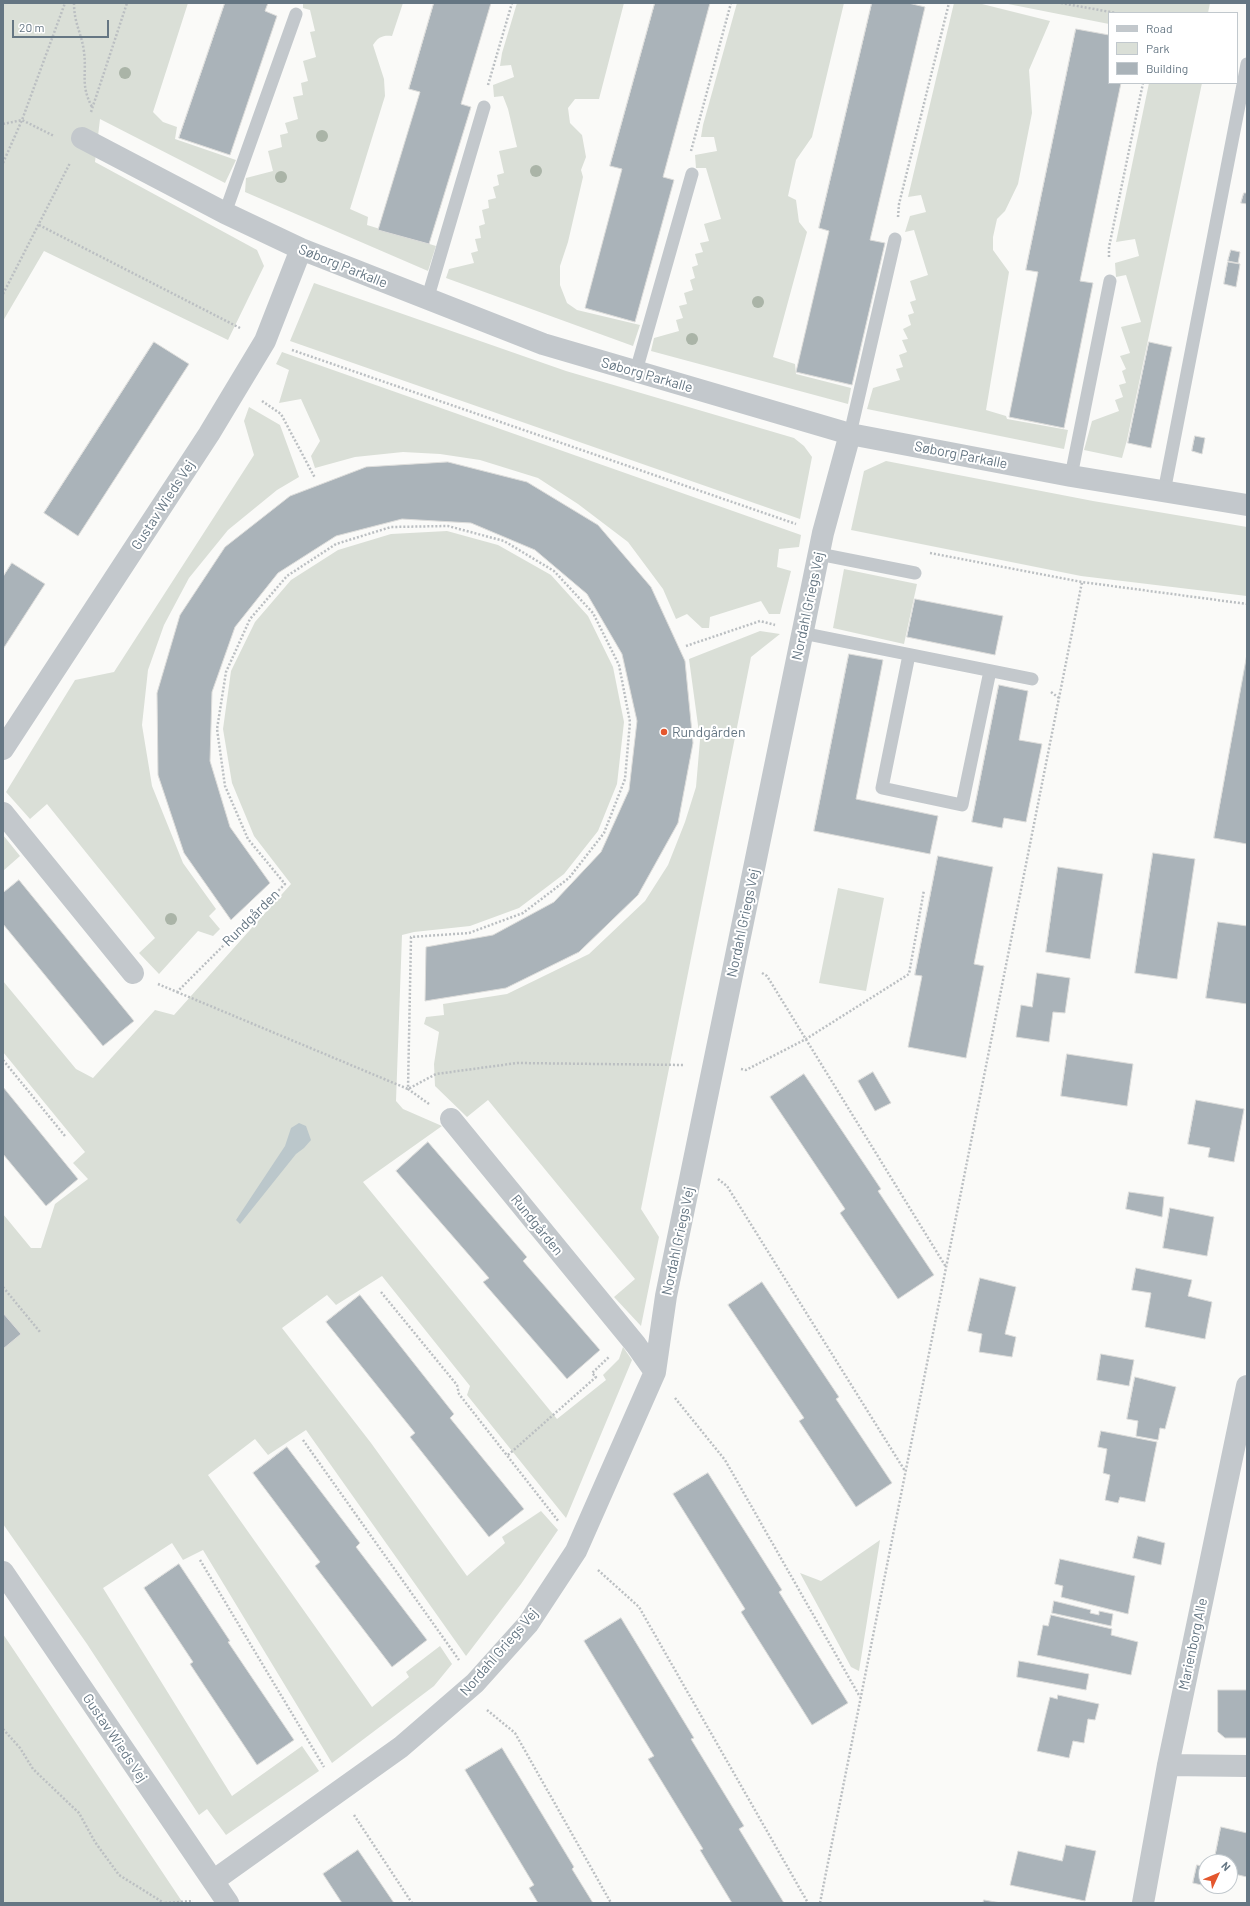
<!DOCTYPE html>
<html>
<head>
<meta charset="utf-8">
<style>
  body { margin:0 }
  #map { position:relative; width:1250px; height:1906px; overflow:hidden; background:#fafaf8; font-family:Barlow,sans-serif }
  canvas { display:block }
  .frame { position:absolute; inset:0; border:4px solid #657683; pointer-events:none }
  .legend { position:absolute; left:1108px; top:12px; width:130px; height:72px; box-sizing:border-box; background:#fff; border:1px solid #c1c8cd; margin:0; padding:5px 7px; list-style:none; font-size:12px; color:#657683 }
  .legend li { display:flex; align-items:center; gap:8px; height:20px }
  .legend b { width:20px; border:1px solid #c1c8cd }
  .north { position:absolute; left:1198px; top:1854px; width:40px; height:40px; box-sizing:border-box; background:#fff; border:1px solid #c1c8cd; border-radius:50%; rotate:46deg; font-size:11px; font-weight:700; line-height:16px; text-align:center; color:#657683 }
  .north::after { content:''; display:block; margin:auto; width:14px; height:18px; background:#e4572e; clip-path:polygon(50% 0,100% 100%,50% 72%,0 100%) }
  .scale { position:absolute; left:12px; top:20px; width:97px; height:18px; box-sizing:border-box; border:2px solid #657683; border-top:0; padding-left:5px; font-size:12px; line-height:14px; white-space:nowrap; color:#657683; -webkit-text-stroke:3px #fff; paint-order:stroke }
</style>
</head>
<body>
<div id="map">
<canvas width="1250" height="1906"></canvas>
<div class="frame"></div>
<ul class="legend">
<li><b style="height:5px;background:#c3c8cc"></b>Road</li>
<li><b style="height:11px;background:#dadfd7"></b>Park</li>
<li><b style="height:11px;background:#aab3b9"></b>Building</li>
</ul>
<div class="north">N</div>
<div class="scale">20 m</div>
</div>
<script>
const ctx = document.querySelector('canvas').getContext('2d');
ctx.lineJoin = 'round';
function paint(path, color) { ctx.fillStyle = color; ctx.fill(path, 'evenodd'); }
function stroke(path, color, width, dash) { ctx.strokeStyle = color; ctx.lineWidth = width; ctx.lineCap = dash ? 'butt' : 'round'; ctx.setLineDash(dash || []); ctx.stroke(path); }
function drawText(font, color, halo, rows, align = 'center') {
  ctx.font = font + ' Barlow,sans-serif'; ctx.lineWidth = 4; ctx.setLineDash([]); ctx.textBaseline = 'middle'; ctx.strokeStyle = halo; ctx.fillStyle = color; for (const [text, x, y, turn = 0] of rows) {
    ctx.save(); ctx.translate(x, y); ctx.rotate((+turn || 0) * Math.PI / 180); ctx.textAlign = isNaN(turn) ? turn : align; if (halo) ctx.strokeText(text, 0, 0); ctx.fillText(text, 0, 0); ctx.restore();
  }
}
paint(new Path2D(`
  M 3,3 L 188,3 L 153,112 L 163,122 L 177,127 L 175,139 L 236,160 L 225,183 L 100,119 L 95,162 L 257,250 L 264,266 L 228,340 L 44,251 L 3,321 Z
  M 303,3 L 403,3 L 392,36 C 383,35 378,37 373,45 L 384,79 L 385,96 L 350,209 L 368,217 L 367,225 L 436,246 L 428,271 L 245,192 L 246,178 L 273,171 L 268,151 L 282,147 L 280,135 L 288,133 L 285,123 L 298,119 L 293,97 L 303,95 L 301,83 L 308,81 L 303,61 L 316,57 L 310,32 L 315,31 L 310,10 L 303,8 Z
  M 517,3 L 624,3 L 599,99 L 575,99 L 568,108 L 570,123 L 582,135 L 586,157 L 581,170 L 583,177 L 568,242 L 560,266 L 560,285 L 567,303 L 577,310 L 640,325 L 633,346 L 446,278 L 449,269 L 474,263 L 471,253 L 478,251 L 475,239 L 481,238 L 479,226 L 485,224 L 482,210 L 489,208 L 488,200 L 496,198 L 493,187 L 499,185 L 497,175 L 504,173 L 499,151 L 517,147 L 508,109 L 503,96 L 494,97 L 493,85 L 514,77 L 511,65 L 500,66 L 502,53 Z
  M 737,3 L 844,3 L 812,137 L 796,160 L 788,196 L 796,200 L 799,222 L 807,232 L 773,357 L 795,364 L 796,374 L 851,388 L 848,404 L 651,351 L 654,338 L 679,331 L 676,320 L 683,318 L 679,306 L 687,304 L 684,293 L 693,290 L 690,280 L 695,278 L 692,267 L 698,265 L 695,254 L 703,252 L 700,243 L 709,241 L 704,224 L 721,219 L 706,168 L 696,168 L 695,155 L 717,151 L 714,137 L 701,137 L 703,125 Z
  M 954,3 L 978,3 L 1050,21 L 1029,70 L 1032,113 L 1018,184 L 1005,211 L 997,219 L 993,237 L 993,250 L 1009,272 L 986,410 L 1006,416 L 1007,419 L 1068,430 L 1064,449 L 867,409 L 873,388 L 900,380 L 896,369 L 903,367 L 899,355 L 907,352 L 902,340 L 908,339 L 903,329 L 911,325 L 908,315 L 914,313 L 910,302 L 916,300 L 910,281 L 928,275 L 914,230 L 905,232 L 910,216 L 926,212 L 921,195 L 908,197 Z
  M 1003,3 L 1210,3 L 1208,13 L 1109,13 L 1109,24 Z
  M 1149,83 L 1202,83 L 1127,440 L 1122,458 L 1084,450 L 1092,421 L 1119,411 L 1115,400 L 1123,397 L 1119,385 L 1126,383 L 1122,371 L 1126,369 L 1120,356 L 1130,353 L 1121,327 L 1141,322 L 1126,275 L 1116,277 L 1115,263 L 1139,256 L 1135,239 L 1116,242 Z
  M 314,283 L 566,371 L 794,438 L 804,446 L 812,457 L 800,519 L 290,341 Z
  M 282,352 L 801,535 L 799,547 L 779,549 L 777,567 L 791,571 L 780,614 L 769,614 L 761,601 L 710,617 L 709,628 L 702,628 L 687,614 L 676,619 L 663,589 L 628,542 L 578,504 L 538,478 L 480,460 L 440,454 L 403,452 L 355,457 L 315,468 L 311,456 L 320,441 L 301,399 L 279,403 L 289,370 L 276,364 Z
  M 249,407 L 280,425 L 299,477 L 277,490 L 228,530 L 189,578 L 164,625 L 148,670 L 142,725 L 152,786 L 183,863 L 216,909 L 209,916 L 220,929 L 213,936 L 198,931 L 159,974 L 139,953 L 155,938 L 47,804 L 30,819 L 6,792 L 75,680 L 114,672 L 254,455 L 244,421 Z
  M 886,461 L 1093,501 L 1247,527 L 1247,596 L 1081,576 L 851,530 L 864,471 Z
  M 447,531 L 498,545 L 551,575 L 588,616 L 613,667 L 624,722 L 617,784 L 598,831 L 564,874 L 519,908 L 470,926 L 414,932 L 402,935 L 396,1101 L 403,1109 L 442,1126 L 363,1182 L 557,1419 L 606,1380 L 603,1375 L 619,1359 L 623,1347 L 632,1360 L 566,1518 L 467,1395 L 470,1386 L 382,1276 L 336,1305 L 327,1295 L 282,1328 L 371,1443 L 467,1576 L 505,1543 L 502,1537 L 541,1511 L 558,1530 L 521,1584 L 466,1656 L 306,1430 L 268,1455 L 255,1439 L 208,1475 L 372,1707 L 409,1677 L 406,1672 L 440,1646 L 452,1664 L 434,1686 L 332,1763 L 203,1550 L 183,1560 L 172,1543 L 103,1588 L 232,1796 L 302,1746 L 319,1771 L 226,1835 L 207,1809 L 199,1815 L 87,1644 L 3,1524 L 3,1214 L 31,1248 L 41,1248 L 55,1204 L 88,1179 L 73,1163 L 85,1152 L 3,1052 L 3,981 L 76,1069 L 93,1078 L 155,1010 L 174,1015 L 291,884 L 254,836 L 232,783 L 223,729 L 231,671 L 255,622 L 291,580 L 338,550 L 391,534 Z
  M 844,569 L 917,584 L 904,644 L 833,628 Z
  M 760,631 L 780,634 L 751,657 L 641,1209 L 659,1237 L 641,1326 L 614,1297 L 635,1279 L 488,1100 L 467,1117 L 435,1086 L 434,1064 L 439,1032 L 424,1024 L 426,1017 L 444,1015 L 443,1004 L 507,994 L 589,954 L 645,901 L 668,865 L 685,822 L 696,787 L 700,740 L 689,659 Z
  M 3,835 L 20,856 L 3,871 Z
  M 838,888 L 884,898 L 866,991 L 819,983 Z
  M 880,1540 L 859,1671 L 851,1667 L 800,1573 L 821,1581 Z
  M 3,1634 L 183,1903 L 3,1903 Z`), '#dadfd7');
paint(new Path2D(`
  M 299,1123 L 306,1126 L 311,1140 L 304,1148 L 296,1154 L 240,1224 L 236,1220 L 285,1146 L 291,1128 Z`), '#bbc7cb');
const building = new Path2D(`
  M 225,3 L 268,3 L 265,11 L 277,16 L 230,155 L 179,138 Z
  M 434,3 L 491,3 L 461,104 L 471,107 L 429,244 L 378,230 L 420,92 L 409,89 Z
  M 655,3 L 710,3 L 663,177 L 674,180 L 635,322 L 585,308 L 622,169 L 610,166 Z
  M 872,3 L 908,3 L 925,7 L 870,240 L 885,243 L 852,385 L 796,372 L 829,231 L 819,228 Z
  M 1076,29 L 1109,35 L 1109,83 L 1121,83 L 1080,281 L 1093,283 L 1064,428 L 1009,417 L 1038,272 L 1026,270 Z
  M 1244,193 L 1247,193 L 1247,204 L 1241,203 Z
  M 1231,250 L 1240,252 L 1238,263 L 1228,261 Z
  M 1228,262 L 1240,264 L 1236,287 L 1224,284 Z
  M 154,342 L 189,364 L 78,536 L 44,513 Z
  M 1149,342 L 1172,347 L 1151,448 L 1128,443 Z
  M 1195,436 L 1205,438 L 1202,454 L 1192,451 Z
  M 448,462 L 527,482 L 598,525 L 651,587 L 685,661 L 693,743 L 678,823 L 638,895 L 579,952 L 506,988 L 425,1001 L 426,947 L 493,935 L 554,902 L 601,852 L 629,790 L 637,721 L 622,654 L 587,594 L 535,550 L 471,523 L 402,519 L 336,536 L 278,573 L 235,627 L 212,692 L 210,761 L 230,827 L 270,883 L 231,920 L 184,853 L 158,775 L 157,693 L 180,615 L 225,547 L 290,496 L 366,467 Z
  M 12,563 L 45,584 L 3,649 L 3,577 Z
  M 915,599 L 1003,616 L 995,655 L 907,637 Z
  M 849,654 L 883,660 L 856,799 L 938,816 L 930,854 L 814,831 Z
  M 1247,654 L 1247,844 L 1214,838 Z
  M 999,685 L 1028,691 L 1019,740 L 1042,744 L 1026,822 L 1004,818 L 1002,828 L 972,822 Z
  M 1153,853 L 1195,859 L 1177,979 L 1135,973 Z
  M 938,856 L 993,867 L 974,964 L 984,966 L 966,1058 L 908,1047 L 922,976 L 915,975 Z
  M 1058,867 L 1103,874 L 1090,959 L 1046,952 Z
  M 19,880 L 134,1021 L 103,1046 L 3,924 L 3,893 Z
  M 1218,922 L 1247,926 L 1247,1004 L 1206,998 Z
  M 1037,973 L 1070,978 L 1065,1013 L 1053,1012 L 1049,1042 L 1016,1037 L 1021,1005 L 1032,1007 Z
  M 1067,1054 L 1133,1064 L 1127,1106 L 1061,1096 Z
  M 873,1072 L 891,1103 L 875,1111 L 858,1081 Z
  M 804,1074 L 881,1189 L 878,1191 L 934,1275 L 898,1299 L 840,1213 L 845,1209 L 770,1097 Z
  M 3,1087 L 78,1179 L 46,1206 L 3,1154 Z
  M 1196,1100 L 1244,1109 L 1234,1162 L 1208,1157 L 1210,1148 L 1188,1144 Z
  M 428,1142 L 527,1257 L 523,1261 L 600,1350 L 567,1379 L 483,1282 L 489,1278 L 396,1171 Z
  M 1129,1192 L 1164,1197 L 1162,1217 L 1126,1209 Z
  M 1170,1208 L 1214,1217 L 1207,1256 L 1163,1248 Z
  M 1136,1268 L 1192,1280 L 1188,1296 L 1212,1302 L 1205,1339 L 1145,1327 L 1151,1293 L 1132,1290 Z
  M 980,1278 L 1016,1287 L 1005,1334 L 1016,1337 L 1012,1357 L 979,1352 L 982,1334 L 968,1331 Z
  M 762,1282 L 839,1397 L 836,1399 L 892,1483 L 856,1507 L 799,1421 L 804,1418 L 728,1305 Z
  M 360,1295 L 454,1414 L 450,1418 L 524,1509 L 489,1537 L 410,1437 L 415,1433 L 326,1322 Z
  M 3,1313 L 21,1334 L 3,1349 Z
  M 1101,1354 L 1134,1360 L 1129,1386 L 1097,1380 Z
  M 1135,1377 L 1176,1387 L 1165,1429 L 1160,1428 L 1158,1440 L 1136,1436 L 1138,1421 L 1127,1419 Z
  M 1101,1431 L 1157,1442 L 1145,1502 L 1120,1497 L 1118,1503 L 1105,1500 L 1110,1475 L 1103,1473 L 1107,1449 L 1098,1447 Z
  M 287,1447 L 360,1543 L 356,1547 L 427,1640 L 392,1667 L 315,1566 L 320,1562 L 253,1473 Z
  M 708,1473 L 782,1590 L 779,1592 L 848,1703 L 812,1725 L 741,1612 L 745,1609 L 673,1494 Z
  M 1138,1536 L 1165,1543 L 1161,1565 L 1133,1558 Z
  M 1060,1559 L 1135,1576 L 1128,1614 L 1061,1597 L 1063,1586 L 1055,1584 Z
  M 179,1564 L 230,1641 L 228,1642 L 294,1740 L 257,1765 L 190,1664 L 193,1662 L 144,1588 Z
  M 1054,1601 L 1091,1610 L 1090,1613 L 1099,1615 L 1099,1611 L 1113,1614 L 1111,1626 L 1052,1613 Z
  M 1051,1615 L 1112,1629 L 1111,1635 L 1138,1642 L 1131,1675 L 1037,1655 L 1043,1625 L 1048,1626 Z
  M 621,1618 L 694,1738 L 691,1739 L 744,1826 L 739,1829 L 784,1903 L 732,1903 L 700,1850 L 703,1849 L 648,1759 L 654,1756 L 584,1641 Z
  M 1019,1661 L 1089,1674 L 1086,1690 L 1017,1677 Z
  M 1218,1690 L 1247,1690 L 1247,1738 L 1225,1738 L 1218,1732 Z
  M 1058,1695 L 1099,1704 L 1095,1720 L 1088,1719 L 1084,1743 L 1073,1741 L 1069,1758 L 1037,1751 L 1050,1697 L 1057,1699 Z
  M 502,1748 L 574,1867 L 572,1869 L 593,1903 L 538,1903 L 529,1888 L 534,1885 L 465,1770 Z
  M 1221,1827 L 1247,1833 L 1247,1877 L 1230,1873 L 1230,1862 L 1214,1862 Z
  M 1066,1845 L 1096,1851 L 1085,1901 L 1010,1885 L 1018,1851 L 1062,1861 Z
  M 358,1850 L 394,1903 L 342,1903 L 323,1874 Z
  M 1197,1865 L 1206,1867 L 1206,1886 L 1193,1883 Z
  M 984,1900 L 1001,1903 L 983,1903 Z`);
paint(building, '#aab3b9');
stroke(building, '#dcdcda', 1);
stroke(new Path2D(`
  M 74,3 C 74,24 82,34 84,52 C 87,75 80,84 92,107
  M 1061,3 L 1116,13
  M 488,85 L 512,3
  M 91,112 L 127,3
  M 3,124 L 22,120 L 54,136
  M 691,151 L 731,3
  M 3,163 L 22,120 L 65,3
  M 898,217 L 899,204 L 949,3
  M 39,225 L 240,328
  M 1109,257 L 1109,247 L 1143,83
  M 3,294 L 70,163
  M 292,350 L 796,524
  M 262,401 L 281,414 L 315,478
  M 930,553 L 1082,582 L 1247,604
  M 686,646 L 760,621 L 775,625
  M 1051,692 L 1059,698
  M 762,973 L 767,976 L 946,1267
  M 158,984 L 177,992 L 285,884 L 248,839 L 225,786 L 217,729 L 226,672 L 250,619 L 287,576 L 336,544 L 391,527 L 448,526 L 504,541 L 554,571 L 593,613 L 619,665 L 630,722 L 625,779 L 604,833 L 569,878 L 523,913 L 469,933 L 411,937 L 408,1089 L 429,1104
  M 177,992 L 408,1089 L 436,1074 L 517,1063 L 684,1065
  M 3,1060 L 65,1136
  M 741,1069 L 746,1070 L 806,1039 L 909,974 L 924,890
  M 718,1179 L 727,1186 L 905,1471
  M 3,1287 L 40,1332
  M 381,1292 L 457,1385 L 459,1394 L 559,1522
  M 675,1398 L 725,1460 L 860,1697
  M 303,1440 L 459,1660
  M 508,1455 L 596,1377 L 592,1373 L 610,1356
  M 200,1560 L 324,1767
  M 598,1570 L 639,1607 L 808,1903
  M 487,1710 L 515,1733 L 611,1903
  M 3,1729 L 20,1748 L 33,1769 L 79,1813 L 95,1842 L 119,1875 L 164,1903
  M 354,1815 L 412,1903
  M 165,1903 L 193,1901
  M 820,1903 L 1082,582`), '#bbbfc2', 2.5, [2, 2]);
stroke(new Path2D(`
  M 225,213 L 296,14
  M 427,300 L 484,107
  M 636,371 L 692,174
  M 850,434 L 895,239
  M 1071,476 L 1110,281
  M 1164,492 L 1247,64
  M 819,554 L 915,573
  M 802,633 L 1032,679
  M 909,655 L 882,788 L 962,805 L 990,671`), '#c3c8cc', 13);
stroke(new Path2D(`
  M 82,138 L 225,213 L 301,249 L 543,344 L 850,434 L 1071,476 L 1247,505
  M 3,749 L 209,434 L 265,341 L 301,249
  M 3,813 L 133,973
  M 451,1119 L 636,1345 L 655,1372
  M 3,1572 L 228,1903
  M 1168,1765 L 1247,1766
  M 213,1881 L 401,1747 L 475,1683 L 528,1624 L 576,1551 L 655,1372 L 666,1296 L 823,533 L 850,434
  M 1143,1903 L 1168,1765 L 1247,1386`), '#c3c8cc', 22);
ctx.fillStyle = '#aab4a7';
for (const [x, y] of [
  [125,73],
  [322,136],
  [536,171],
  [281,177],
  [758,302],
  [692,339],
  [171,919]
]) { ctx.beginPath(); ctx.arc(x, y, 6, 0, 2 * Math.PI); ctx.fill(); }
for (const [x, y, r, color] of [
  [664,732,4,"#e4572e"]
]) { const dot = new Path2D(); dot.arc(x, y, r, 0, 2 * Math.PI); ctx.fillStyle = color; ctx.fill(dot); stroke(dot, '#fff', 1.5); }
drawText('14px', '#657683', '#fff', [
  ["Søborg Parkalle",343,266,22],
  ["Søborg Parkalle",647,375,16],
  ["Søborg Parkalle",961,455,11],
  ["Gustav Wieds Vej",163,505,-57],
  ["Nordahl Griegs Vej",808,606,-78],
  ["Rundgården",251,918,-45],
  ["Nordahl Griegs Vej",743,923,-78],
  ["Rundgården",537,1225,51],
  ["Nordahl Griegs Vej",678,1241,-78],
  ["Marienborg Alle",1193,1644,-78],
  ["Nordahl Griegs Vej",499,1652,-49],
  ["Gustav Wieds Vej",115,1738,56]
]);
drawText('14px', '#657683', '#fff', [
  ["Rundgården",672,732]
], 'left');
</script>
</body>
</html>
